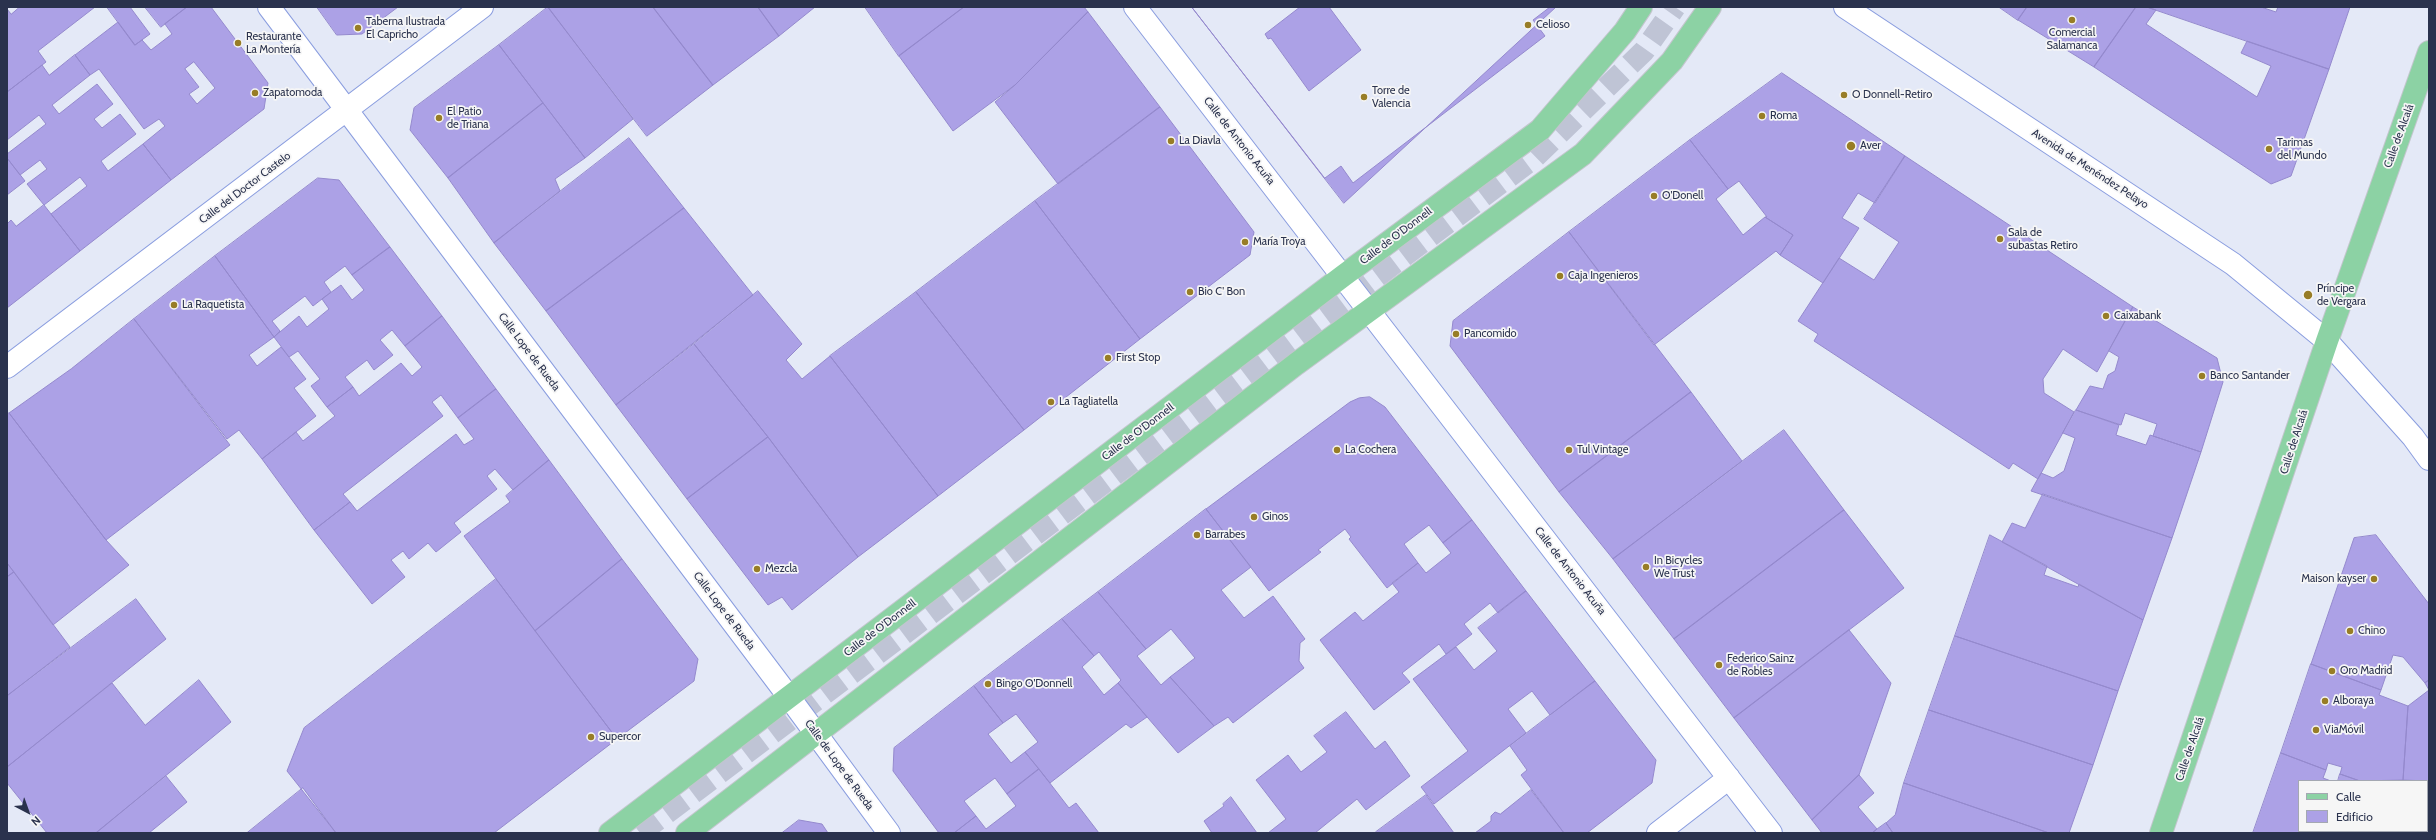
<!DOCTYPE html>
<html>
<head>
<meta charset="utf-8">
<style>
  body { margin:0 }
  #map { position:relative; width:2436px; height:840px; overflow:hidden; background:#e4e9f7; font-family:Cabin,sans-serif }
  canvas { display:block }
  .frame { position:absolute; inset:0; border:8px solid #2a324d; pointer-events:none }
  .legend { position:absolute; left:2298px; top:780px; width:130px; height:52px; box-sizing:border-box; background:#f6f6f6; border:1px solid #a4a8b2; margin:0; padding:5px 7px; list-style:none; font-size:12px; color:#2a324d }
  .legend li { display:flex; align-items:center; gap:8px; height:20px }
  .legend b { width:20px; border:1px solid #a4a8b2 }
  .north { position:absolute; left:8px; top:792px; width:40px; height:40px; -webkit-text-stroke:3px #f6f6f6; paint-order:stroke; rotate:139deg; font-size:11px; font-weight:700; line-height:16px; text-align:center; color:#2a324d }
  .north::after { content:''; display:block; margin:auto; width:14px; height:18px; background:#2a324d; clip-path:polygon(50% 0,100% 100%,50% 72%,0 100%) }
</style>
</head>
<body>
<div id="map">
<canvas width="2436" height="840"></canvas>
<div class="frame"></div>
<ul class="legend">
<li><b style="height:5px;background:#8cd2a4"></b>Calle</li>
<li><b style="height:11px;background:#aca1e6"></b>Edificio</li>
</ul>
<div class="north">N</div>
</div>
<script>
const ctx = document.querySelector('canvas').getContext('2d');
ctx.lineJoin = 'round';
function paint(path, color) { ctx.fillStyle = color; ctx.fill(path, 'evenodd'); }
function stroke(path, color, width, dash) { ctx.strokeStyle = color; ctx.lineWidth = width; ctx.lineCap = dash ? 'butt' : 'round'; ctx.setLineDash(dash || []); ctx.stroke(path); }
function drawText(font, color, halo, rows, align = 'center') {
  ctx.font = font + ' Cabin,sans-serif'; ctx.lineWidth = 3.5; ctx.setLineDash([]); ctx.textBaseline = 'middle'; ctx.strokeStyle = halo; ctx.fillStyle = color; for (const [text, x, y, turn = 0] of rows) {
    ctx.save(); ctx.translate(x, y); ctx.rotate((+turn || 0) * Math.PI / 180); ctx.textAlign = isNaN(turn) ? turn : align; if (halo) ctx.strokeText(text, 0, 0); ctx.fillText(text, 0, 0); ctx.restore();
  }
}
const building = new Path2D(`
  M 20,7 L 95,7 L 38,51 L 46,62 L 7,92 L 7,9 L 11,14 Z
  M 107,7 L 130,7 L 150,34 L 135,45 Z
  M 145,7 L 187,7 L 161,27 Z
  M 187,7 L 211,7 L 268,83 L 264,109 L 171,180 L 143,144 L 165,126 L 159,119 L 144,129 L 99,69 L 90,75 L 75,55 L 118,22 L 135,45 L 142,40 L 151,50 L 172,34 L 165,24 ZM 194,62 L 215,88 L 197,104 L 189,94 L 199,87 L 185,69 Z
  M 317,7 L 398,7 L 362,34 L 337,35 Z
  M 548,7 L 633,119 L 585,158 L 499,45 Z
  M 548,7 L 653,7 L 713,85 L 647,136 Z
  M 653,7 L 758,7 L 779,36 L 713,85 Z
  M 758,7 L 815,7 L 779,36 Z
  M 865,7 L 964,7 L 899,56 Z
  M 964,7 L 1084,7 L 1088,12 L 1015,85 L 953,131 L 899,56 Z
  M 1192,7 L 1300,7 L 1265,34 L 1268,39 L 1271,38 L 1309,91 L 1361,50 L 1329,7 L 1550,7 L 1533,20 L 1545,36 L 1353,183 L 1341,166 L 1325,178 Z
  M 1192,7 L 1556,7 L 1344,203 Z
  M 1999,7 L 2027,7 L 2018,20 Z
  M 2027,7 L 2136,7 L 2094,67 L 2018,20 Z
  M 2136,7 L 2147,7 L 2156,10 L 2146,24 L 2257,97 L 2271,66 L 2241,53 L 2247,41 L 2329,69 L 2291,176 L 2271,184 L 2094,67 Z
  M 2147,7 L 2261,7 L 2276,12 L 2278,7 L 2350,7 L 2329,69 Z
  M 1088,12 L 1160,107 L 1058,184 L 995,102 L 1015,85 Z
  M 499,45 L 543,103 L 448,178 L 410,130 L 414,108 Z
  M 75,55 L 90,75 L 52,105 L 59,114 L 97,84 L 113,104 L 94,119 L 102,128 L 120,114 L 136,134 L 101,161 L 108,171 L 143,144 L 171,180 L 80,251 L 51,214 L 87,186 L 80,177 L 44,205 L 27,184 L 47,169 L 40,160 L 20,175 L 7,158 L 7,154 L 46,124 L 39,115 L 7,140 L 7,92 L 42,65 L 49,75 Z
  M 1782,73 L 1905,156 L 1875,203 L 1858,193 L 1842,218 L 1859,228 L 1823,283 L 1780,255 L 1793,235 L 1765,217 L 1767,217 L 1739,181 L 1728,189 L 1690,140 Z
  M 543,103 L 585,158 L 555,179 L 560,191 L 494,243 L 448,178 Z
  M 1160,107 L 1254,232 L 1250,255 L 1140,339 L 1035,201 Z
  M 629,138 L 684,208 L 546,311 L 494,243 Z
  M 1690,140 L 1728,189 L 1716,199 L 1743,235 L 1765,217 L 1793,235 L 1780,255 L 1776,251 L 1654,345 L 1569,232 Z
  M 1905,156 L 2133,307 L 2097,372 L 2063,349 L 2043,379 L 2044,393 L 2074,412 L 2038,479 L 2013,463 L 2009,469 L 1814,341 L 1818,334 L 1798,321 L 1839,258 L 1874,280 L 1899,242 L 1864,219 Z
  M 7,158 L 25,181 L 7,195 Z
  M 318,178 L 339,180 L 390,247 L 352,275 L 345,266 L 324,282 L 331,292 L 313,306 L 305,296 L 272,321 L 280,331 L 274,337 L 215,256 Z
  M 1035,201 L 1140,339 L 1024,430 L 916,292 Z
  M 44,205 L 80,251 L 7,308 L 7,224 L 11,220 L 16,226 Z
  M 684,208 L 753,295 L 616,405 L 546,311 Z
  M 1569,232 L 1691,392 L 1559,492 L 1450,346 L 1453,321 Z
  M 390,247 L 442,316 L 405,346 L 392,330 L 380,340 L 393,355 L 374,370 L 367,360 L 345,377 L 353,387 L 327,407 L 311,386 L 320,379 L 298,351 L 289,357 L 274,337 L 299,316 L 307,327 L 329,309 L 322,299 L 341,285 L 352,300 L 364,290 L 352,275 Z
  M 215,256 L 274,337 L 249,355 L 257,366 L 281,347 L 306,379 L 294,388 L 316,416 L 262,459 L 239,430 L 227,439 L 134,319 Z
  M 758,291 L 802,344 L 786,360 L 802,379 L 830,356 L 938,496 L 858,557 L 768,437 L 694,344 Z
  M 916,292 L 1024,430 L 938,496 L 830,356 Z
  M 2133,307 L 2217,358 L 2223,382 L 2201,452 L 2153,436 L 2157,424 L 2125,413 L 2121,425 L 2076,410 L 2090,386 L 2103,389 L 2108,375 L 2115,371 L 2119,357 L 2109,351 Z
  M 442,316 L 496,389 L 458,418 L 441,395 L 432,402 L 443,416 L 343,494 L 350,502 L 314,530 L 262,459 L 296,432 L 303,441 L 335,416 L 327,407 L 353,387 L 359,396 L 401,363 L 412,376 L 422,367 L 405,346 Z
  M 134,319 L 230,445 L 106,540 L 9,413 L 71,369 Z
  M 694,344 L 768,437 L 687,499 L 616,405 Z
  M 496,389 L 549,460 L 513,490 L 495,469 L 487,476 L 497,489 L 454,523 L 461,532 L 436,552 L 428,543 L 409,559 L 403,551 L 391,560 L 405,577 L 372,604 L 314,530 L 350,502 L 357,511 L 456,434 L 464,445 L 474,439 L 458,418 Z
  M 1691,392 L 1742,461 L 1613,559 L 1559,492 Z
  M 1370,397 L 1385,407 L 1472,520 L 1443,543 L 1429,525 L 1404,544 L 1418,563 L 1387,588 L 1349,539 L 1351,537 L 1345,529 L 1318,550 L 1321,552 L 1269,591 L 1206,509 L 1350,402 L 1359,398 Z
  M 2076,410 L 2119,425 L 2116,435 L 2146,445 L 2150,435 L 2201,452 L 2172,538 L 2031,491 L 2041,473 L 2053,478 L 2064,471 L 2075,438 L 2063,433 Z
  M 9,413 L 106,540 L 129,565 L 53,625 L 7,563 L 7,415 Z
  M 1784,430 L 1844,510 L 1674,639 L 1613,559 Z
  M 768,437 L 858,557 L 792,610 L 782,597 L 768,605 L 687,499 Z
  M 549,460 L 622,559 L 535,631 L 464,536 L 510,502 L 506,496 Z
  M 2043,494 L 2172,538 L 2143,620 L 2002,542 L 2012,523 L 2025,528 Z
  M 1206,509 L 1251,567 L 1221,590 L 1244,618 L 1273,596 L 1305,639 L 1300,643 L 1299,661 L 1304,668 L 1233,723 L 1228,717 L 1214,726 L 1170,677 L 1195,658 L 1171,629 L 1146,649 L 1098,592 Z
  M 1844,510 L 1904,588 L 1734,718 L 1674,639 Z
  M 1472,520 L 1526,591 L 1498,613 L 1490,603 L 1464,624 L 1472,634 L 1446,654 L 1439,644 L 1402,673 L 1410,682 L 1374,710 L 1320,640 L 1355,612 L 1363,621 L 1399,592 L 1392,583 L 1418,563 L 1426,573 L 1451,553 L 1443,543 Z
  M 1990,535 L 2047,566 L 2044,575 L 2078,587 L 2079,584 L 2143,620 L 2118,691 L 1955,636 Z
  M 2376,535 L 2429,604 L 2429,680 L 2425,683 L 2403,657 L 2393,655 L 2381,690 L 2311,664 L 2354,538 Z
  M 622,559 L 698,659 L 694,681 L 617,739 L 535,631 Z
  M 7,563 L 14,572 L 7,577 Z
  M 14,572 L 70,647 L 7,696 L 7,577 Z
  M 496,579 L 617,739 L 494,833 L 336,833 L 287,771 L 304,728 Z
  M 1526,591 L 1595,681 L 1550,715 L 1532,691 L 1508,709 L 1526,733 L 1434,804 L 1421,787 L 1468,751 L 1413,679 L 1456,647 L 1474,670 L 1497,651 L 1478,628 Z
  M 1098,592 L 1146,649 L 1137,656 L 1161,685 L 1170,677 L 1214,726 L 1178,753 L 1118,683 L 1121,680 L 1099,652 L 1094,656 L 1062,619 Z
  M 136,599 L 166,639 L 7,767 L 7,696 Z
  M 1062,619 L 1094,656 L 1082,667 L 1104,695 L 1118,683 L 1147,717 L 1131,728 L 1126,724 L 1050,783 L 1025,752 L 1038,742 L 1016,714 L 1003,723 L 974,686 Z
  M 1849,630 L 1891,683 L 1859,775 L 1812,820 L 1734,718 Z
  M 1955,636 L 2118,691 L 2093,765 L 1929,710 Z
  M 2311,664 L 2381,690 L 2379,695 L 2408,706 L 2403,780 L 2360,781 L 2340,774 L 2342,767 L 2328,763 L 2326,770 L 2281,753 Z
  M 199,680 L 231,722 L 96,833 L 47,833 L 7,783 L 7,767 L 112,683 L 145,725 Z
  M 2429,680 L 2429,798 L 2427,800 L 2427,781 L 2403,780 L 2408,706 L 2429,690 L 2425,683 Z
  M 1595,681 L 1656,760 L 1652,783 L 1587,833 L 1564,833 L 1521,775 L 1527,770 L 1510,746 Z
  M 974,686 L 1003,723 L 988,734 L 1011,763 L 1025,752 L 1039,769 L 1007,794 L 995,778 L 964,801 L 976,816 L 954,833 L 939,833 L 893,771 L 894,748 Z
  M 1929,710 L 2093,765 L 2069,833 L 2049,833 L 1904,783 Z
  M 1346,712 L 1375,749 L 1385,741 L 1410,776 L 1366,810 L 1357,799 L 1315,833 L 1268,833 L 1286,819 L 1256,780 L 1288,755 L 1301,772 L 1327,752 L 1314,736 Z
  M 2281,753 L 2326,770 L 2323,778 L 2331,781 L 2299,781 L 2299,831 L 2359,831 L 2358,833 L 2253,833 Z
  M 1039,769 L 1069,808 L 1076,803 L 1099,833 L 954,833 L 976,816 L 986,829 L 1016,806 L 1007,794 Z
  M 2340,774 L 2360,781 L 2338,781 Z
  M 1859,775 L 1874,793 L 1858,807 L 1877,829 L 1872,833 L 1822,833 L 1812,820 Z
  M 166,776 L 187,802 L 149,833 L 96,833 Z
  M 1904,783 L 2049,833 L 1893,833 L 1886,823 L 1895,815 Z
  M 303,788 L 336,833 L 247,833 Z
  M 1531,790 L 1564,833 L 1475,833 L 1491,821 L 1491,816 L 1495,812 L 1500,814 Z
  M 1426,795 L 1454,833 L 1377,833 L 1376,832 Z
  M 1231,797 L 1257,833 L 1212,833 L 1204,821 L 1224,806 L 1223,804 Z
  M 2427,819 L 2429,833 L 2358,833 L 2359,831 L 2427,831 Z
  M 799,820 L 822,824 L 828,833 L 782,833 Z
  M 1886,823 L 1893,833 L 1872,833 L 1877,829 Z`);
paint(building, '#aca1e6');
stroke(building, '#9489cd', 1);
stroke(new Path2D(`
  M 640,833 L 1535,157 L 1644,51 L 1675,7`), '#bfc4d5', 22, [22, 11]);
const street = new Path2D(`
  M 269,7 L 789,697 L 889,833
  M 1135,7 L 1771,833
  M 7,367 L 482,7
  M 1658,833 L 1729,778`);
const secondary = new Path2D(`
  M 1845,7 L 2233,264 L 2327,341 L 2413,437 L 2429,459`);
const primary = new Path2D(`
  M 610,833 L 1343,276 L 1540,130 L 1625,31 L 1641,7
  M 687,833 L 1296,364 L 1583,154 L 1672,61 L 1710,7
  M 2161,833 L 2327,341 L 2429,52`);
stroke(street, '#8a9ddf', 24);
stroke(secondary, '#8a9ddf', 24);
stroke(primary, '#c3c6cd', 24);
stroke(street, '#fff', 22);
stroke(secondary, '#fff', 22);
stroke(primary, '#8cd2a4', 22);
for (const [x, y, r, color] of [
  [2072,20,4,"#987d26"],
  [1528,25,4,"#987d26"],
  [358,28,4,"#987d26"],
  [238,43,4,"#987d26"],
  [255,93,4,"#987d26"],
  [1844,95,4,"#987d26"],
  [1364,97,4,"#987d26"],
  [1762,116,4,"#987d26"],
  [439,118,4,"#987d26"],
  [1171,141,4,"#987d26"],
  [1851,146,5,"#987d26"],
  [2269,149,4,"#987d26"],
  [1654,196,4,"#987d26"],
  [2000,239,4,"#987d26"],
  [1245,242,4,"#987d26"],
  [1560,276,4,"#987d26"],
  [1190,292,4,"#987d26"],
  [2308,295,5,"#987d26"],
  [174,305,4,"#987d26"],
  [2106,316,4,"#987d26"],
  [1456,334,4,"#987d26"],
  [1108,358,4,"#987d26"],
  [2202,376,4,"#987d26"],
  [1051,402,4,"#987d26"],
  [1337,450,4,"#987d26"],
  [1569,450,4,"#987d26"],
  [1254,517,4,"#987d26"],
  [1197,535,4,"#987d26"],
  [1646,567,4,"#987d26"],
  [757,569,4,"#987d26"],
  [2374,579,4,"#987d26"],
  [2350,631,4,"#987d26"],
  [1719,665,4,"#987d26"],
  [2332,671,4,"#987d26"],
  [988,684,4,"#987d26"],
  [2325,701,4,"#987d26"],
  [2316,730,4,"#987d26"],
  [591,737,4,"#987d26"]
]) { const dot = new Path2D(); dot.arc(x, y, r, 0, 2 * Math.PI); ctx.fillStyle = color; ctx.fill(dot); stroke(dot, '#f6f6f6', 1.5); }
drawText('11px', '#2a324d', '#f6f6f6', [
  ["Taberna Ilustrada",366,22],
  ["El Capricho",366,35],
  ["Celioso",1536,25],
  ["Comercial",2072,33,"center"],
  ["Salamanca",2072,46,"center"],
  ["Restaurante",246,37],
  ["La Montería",246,50],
  ["Torre de",1372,91],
  ["Valencia",1372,104],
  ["Zapatomoda",263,93],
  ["O Donnell-Retiro",1852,95],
  ["El Patio",447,112],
  ["de Triana",447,125],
  ["Roma",1770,116],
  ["La Diavla",1179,141],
  ["Tarimas",2277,143],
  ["del Mundo",2277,156],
  ["Aver",1860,146],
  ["O'Donell",1662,196],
  ["Sala de",2008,233],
  ["subastas Retiro",2008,246],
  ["María Troya",1253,242],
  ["Caja Ingenieros",1568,276],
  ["Príncipe",2317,289],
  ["de Vergara",2317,302],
  ["Bio C' Bon",1198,292],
  ["La Raquetista",182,305],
  ["Caixabank",2114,316],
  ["Pancomido",1464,334],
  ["First Stop",1116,358],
  ["Banco Santander",2210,376],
  ["La Tagliatella",1059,402],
  ["La Cochera",1345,450],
  ["Tul Vintage",1577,450],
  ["Ginos",1262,517],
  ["Barrabes",1205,535],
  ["In Bicycles",1654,561],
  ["We Trust",1654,574],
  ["Mezcla",765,569],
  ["Maison kayser",2366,579,"right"],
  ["Chino",2358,631],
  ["Federico Sainz",1727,659],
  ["de Robles",1727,672],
  ["Oro Madrid",2340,671],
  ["Bingo O'Donnell",996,684],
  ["Alboraya",2333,701],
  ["ViaMóvil",2324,730],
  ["Supercor",599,737]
], 'left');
drawText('11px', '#2a324d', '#f6f6f6', [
  ["Calle de Alcalá",2399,136,-70],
  ["Calle de Antonio Acuña",1239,141,52],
  ["Avenida de Menéndez Pelayo",2090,169,33],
  ["Calle del Doctor Castelo",245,188,-37],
  ["Calle de O'Donnell",1396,236,-37],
  ["Calle Lope de Rueda",529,352,53],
  ["Calle de O'Donnell",1138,432,-37],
  ["Calle de Alcalá",2294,442,-72],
  ["Calle de Antonio Acuña",1570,571,52],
  ["Calle Lope de Rueda",724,611,53],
  ["Calle de O'Donnell",880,628,-37],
  ["Calle de Alcalá",2190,749,-71],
  ["Calle de Lope de Rueda",839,765,54]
]);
</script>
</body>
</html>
